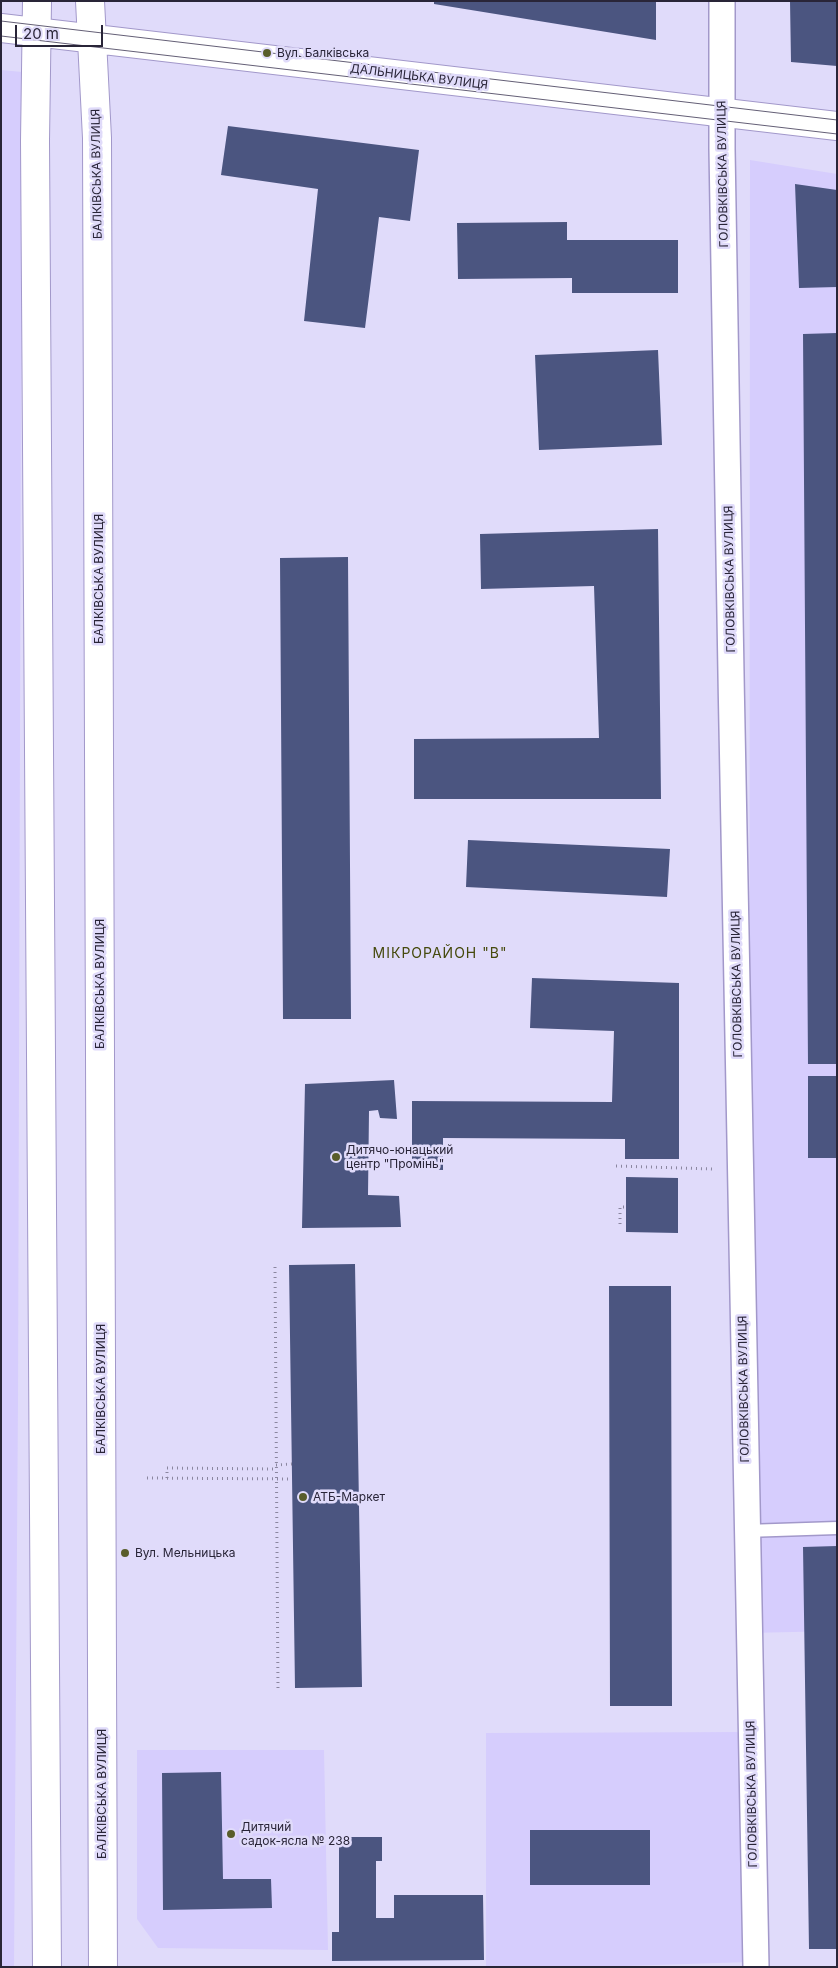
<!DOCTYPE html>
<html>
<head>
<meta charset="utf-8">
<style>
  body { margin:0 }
  #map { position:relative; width:838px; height:1968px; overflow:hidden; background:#e0dbfa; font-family:Inter,sans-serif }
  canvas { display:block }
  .frame { position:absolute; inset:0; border:2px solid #292538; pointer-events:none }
  .scale { position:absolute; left:15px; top:25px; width:88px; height:22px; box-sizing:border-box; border:2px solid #292538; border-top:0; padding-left:6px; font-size:15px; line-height:18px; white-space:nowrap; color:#292538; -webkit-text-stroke:4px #e0dbfa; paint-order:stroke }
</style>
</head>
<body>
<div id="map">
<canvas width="838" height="1968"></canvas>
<div class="frame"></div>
<div class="scale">20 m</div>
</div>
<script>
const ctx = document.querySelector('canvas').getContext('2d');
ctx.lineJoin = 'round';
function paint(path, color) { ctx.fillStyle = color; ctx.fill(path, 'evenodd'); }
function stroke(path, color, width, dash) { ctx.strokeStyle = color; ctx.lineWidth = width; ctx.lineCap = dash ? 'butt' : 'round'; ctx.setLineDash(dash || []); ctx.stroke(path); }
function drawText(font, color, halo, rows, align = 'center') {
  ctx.font = font + ' Inter,sans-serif'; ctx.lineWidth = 5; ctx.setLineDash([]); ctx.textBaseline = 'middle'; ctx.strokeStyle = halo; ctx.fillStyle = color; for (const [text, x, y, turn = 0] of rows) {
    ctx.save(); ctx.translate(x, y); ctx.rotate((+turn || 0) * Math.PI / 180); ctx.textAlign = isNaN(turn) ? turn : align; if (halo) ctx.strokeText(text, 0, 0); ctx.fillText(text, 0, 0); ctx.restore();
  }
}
paint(new Path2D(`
  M 1,70 L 22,72 L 18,1401 L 14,1967 L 1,1967 Z
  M 750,160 L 837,174 L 837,1631 L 749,1633 Z
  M 748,1732 L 750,1962 L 593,1967 L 486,1967 L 486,1733 Z
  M 137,1750 L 324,1750 L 328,1950 L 158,1948 L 137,1919 Z`), '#d6cdfd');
paint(new Path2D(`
  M 434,1 L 656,1 L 656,40 L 434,4 Z
  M 790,1 L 837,1 L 837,66 L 791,62 Z
  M 228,126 L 419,150 L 410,221 L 379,217 L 365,328 L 304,321 L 318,189 L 221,175 Z
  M 795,184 L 837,190 L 837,287 L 799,288 Z
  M 567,222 L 567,240 L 678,240 L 678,293 L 572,293 L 572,278 L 458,279 L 457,223 Z
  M 837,333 L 837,1064 L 808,1064 L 803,334 Z
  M 658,350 L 662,445 L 539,450 L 535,355 Z
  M 658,529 L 661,799 L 414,799 L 414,739 L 599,738 L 594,586 L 481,589 L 480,534 Z
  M 348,557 L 351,1019 L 283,1019 L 280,558 Z
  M 468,840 L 670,849 L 667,897 L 466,887 Z
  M 532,978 L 679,983 L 679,1159 L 625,1159 L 625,1139 L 443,1138 L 443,1170 L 412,1169 L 412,1101 L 612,1102 L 614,1031 L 530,1028 Z
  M 808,1076 L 837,1076 L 837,1158 L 808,1158 Z
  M 394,1080 L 397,1119 L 380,1118 L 378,1110 L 369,1111 L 368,1195 L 399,1196 L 401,1227 L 302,1228 L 305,1084 Z
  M 626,1177 L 678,1178 L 678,1233 L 626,1232 Z
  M 355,1264 L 362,1687 L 295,1688 L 289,1265 Z
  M 609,1286 L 671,1286 L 672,1706 L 610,1706 Z
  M 837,1546 L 837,1949 L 809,1949 L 803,1547 Z
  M 221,1772 L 223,1879 L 271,1879 L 272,1908 L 163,1910 L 162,1773 Z
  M 530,1830 L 650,1830 L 650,1885 L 530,1885 Z
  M 339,1837 L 382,1837 L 382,1861 L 376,1861 L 376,1918 L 394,1918 L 394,1895 L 483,1895 L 484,1960 L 332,1961 L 332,1932 L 339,1932 Z`), '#4b5580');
const service = new Path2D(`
  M 745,1531 L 837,1528`);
const minor = new Path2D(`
  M 722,1 L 722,149 C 733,755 741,1361 756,1967`);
const primary = new Path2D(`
  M 37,1 L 35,141 L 47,1967
  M 90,1 L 97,138 L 103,1967
  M 1,28 L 837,126`);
stroke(service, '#a298ca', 15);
stroke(minor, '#a298ca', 28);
stroke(primary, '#a298ca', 30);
stroke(new Path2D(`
  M 616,1166 L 713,1169
  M 620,1224 L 620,1207 L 626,1207
  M 275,1267 L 278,1690
  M 276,1465 L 292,1464
  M 147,1478 L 292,1479
  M 167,1478 L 167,1468 L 276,1469`), '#8a869f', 3, [1, 4]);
stroke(service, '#fff', 12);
stroke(minor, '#fff', 25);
stroke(primary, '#fff', 28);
stroke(new Path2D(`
  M 1,21 L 837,120
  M 1,36 L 837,134`), '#645f76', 1);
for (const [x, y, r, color] of [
  [267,53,5,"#595d2b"],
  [336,1157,5,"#595d2b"],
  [303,1497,5,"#595d2b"],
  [125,1553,5,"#595d2b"],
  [231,1834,5,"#595d2b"]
]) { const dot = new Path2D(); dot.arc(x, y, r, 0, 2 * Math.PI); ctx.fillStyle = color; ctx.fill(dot); stroke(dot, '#e0dbfa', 2); }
drawText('12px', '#292538', '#e0dbfa', [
  ["Вул. Балківська",277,53],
  ["Дитячо-юнацький",346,1150],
  ["центр \"Промінь\"",346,1164],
  ["АТБ-Маркет",313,1497],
  ["Вул. Мельницька",135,1553],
  ["Дитячий",241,1827],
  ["садок-ясла № 238",241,1841]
], 'left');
drawText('12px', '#292538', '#e0dbfa', [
  ["ДАЛЬНИЦЬКА ВУЛИЦЯ",419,77,7],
  ["БАЛКІВСЬКА ВУЛИЦЯ",97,174,-91],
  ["ГОЛОВКІВСЬКА ВУЛИЦЯ",723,174,-91],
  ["БАЛКІВСЬКА ВУЛИЦЯ",99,579,-90],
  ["ГОЛОВКІВСЬКА ВУЛИЦЯ",730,579,-91],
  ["БАЛКІВСЬКА ВУЛИЦЯ",100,984,-90],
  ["ГОЛОВКІВСЬКА ВУЛИЦЯ",737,984,-91],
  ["БАЛКІВСЬКА ВУЛИЦЯ",101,1389,-90],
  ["ГОЛОВКІВСЬКА ВУЛИЦЯ",744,1389,-91],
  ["БАЛКІВСЬКА ВУЛИЦЯ",102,1794,-90],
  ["ГОЛОВКІВСЬКА ВУЛИЦЯ",752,1794,-91]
]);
ctx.letterSpacing = '1px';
drawText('14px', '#464a0d', '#e0dbfa', [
  ["МІКРОРАЙОН \"В\"",440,954]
]);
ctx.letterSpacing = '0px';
</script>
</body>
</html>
